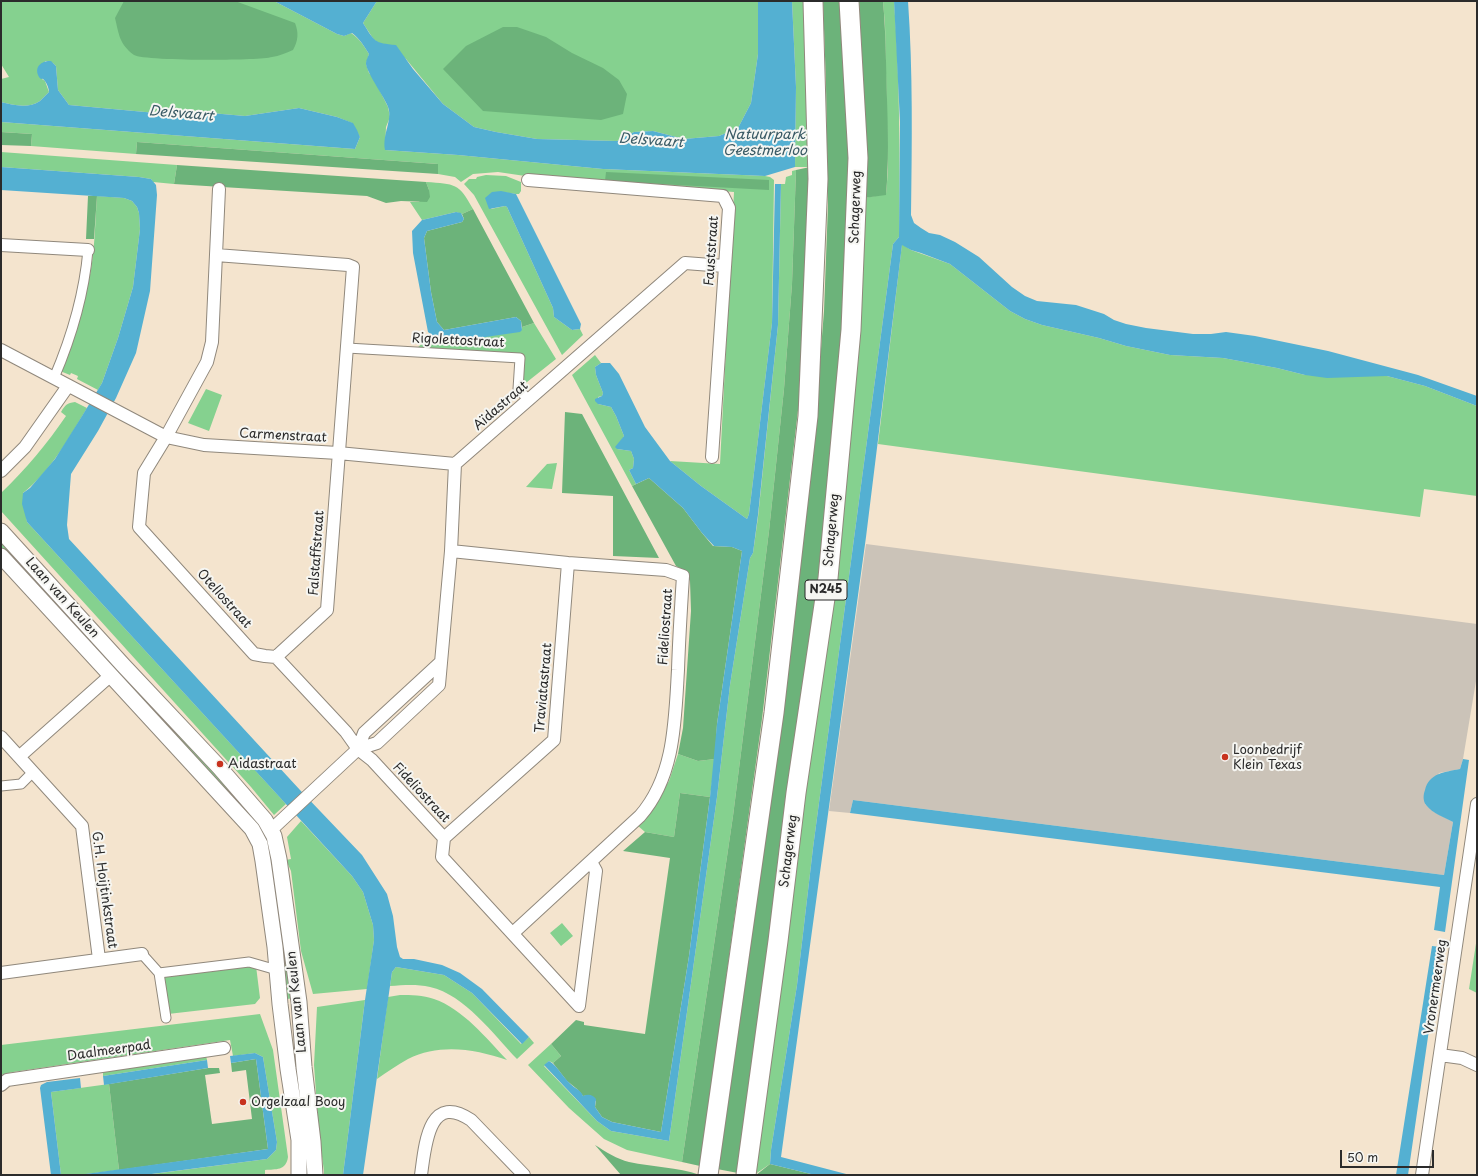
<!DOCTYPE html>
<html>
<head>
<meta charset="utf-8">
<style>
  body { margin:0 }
  #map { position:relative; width:1478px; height:1176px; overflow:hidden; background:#f4e4ce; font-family:"Playpen Sans",sans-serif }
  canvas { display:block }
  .frame { position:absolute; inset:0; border:2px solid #2b2b2b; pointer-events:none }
  .scale { position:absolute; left:1340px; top:1150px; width:94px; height:18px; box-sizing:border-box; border:2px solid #2b2b2b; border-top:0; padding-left:5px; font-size:12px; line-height:14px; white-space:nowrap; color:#2b2b2b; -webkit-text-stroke:3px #f6f6f2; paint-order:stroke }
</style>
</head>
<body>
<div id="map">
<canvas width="1478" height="1176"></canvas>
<div class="frame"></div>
<div class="scale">50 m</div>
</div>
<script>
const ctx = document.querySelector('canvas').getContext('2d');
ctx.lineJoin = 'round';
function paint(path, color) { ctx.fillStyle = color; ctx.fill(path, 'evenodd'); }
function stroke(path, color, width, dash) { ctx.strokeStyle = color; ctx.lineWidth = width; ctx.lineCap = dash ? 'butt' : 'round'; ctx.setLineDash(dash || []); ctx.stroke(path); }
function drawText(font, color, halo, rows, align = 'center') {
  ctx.font = font + ' "Playpen Sans",sans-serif'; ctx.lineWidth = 4; ctx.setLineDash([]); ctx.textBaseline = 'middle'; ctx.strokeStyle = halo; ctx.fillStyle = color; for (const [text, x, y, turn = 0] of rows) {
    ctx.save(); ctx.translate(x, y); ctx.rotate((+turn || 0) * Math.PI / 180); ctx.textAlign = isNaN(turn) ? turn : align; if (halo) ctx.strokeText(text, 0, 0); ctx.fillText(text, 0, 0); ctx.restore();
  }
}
paint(new Path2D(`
  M 866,544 L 1477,624 L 1477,675 L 1463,759 L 1460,769 L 1439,773 L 1425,804 L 1434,812 L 1453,822 L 1444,875 L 853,800 L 850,813 L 829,811 Z`), '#cbc3b8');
paint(new Path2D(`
  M 1,1 L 274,1 L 337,34 L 344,36 L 351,33 C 360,39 364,46 369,54 L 366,64 L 369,73 L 373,77 L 388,107 L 390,117 L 386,127 L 385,150 L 458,155 L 603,169 L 765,176 L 770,177 L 774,180 L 772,323 L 749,514 L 747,519 L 701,486 L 670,461 L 720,464 L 734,192 L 532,177 L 498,172 L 473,174 L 461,182 L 455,177 L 438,174 L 438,164 L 137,142 L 136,154 L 31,146 L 32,134 L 1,132 L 1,122 L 355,149 L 360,137 L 352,123 L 337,117 L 299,108 L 245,116 L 199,112 L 182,112 L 167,114 L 69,105 L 58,90 L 56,66 C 52,62 51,61 45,61 L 42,79 L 45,81 L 49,92 C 46,95 43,98 40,101 C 28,109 13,105 1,102 L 1,79 L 9,77 L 1,64 Z
  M 377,1 L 758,1 L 758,54 L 751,103 L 738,128 L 719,136 L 684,139 L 653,131 L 634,132 L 617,141 L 537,139 L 496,132 L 474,127 L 443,104 L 406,59 L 374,40 L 363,23 Z
  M 792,1 L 804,1 L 810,167 L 795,167 L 796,87 Z
  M 883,1 L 894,1 C 900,80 900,158 899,237 L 893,244 L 813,848 L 797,985 L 771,1150 L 770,1164 L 754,1175 L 837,563 L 856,372 L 864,261 L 864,198 L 886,194 L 888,170 L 885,25 Z
  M 1,152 L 177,165 L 174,184 L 153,182 L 151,179 L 139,177 L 1,167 Z
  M 796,170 L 792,284 L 784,389 L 769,531 L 733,816 L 682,1162 L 627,1150 L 604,1139 L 569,1108 L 528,1065 L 551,1044 L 561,1056 L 553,1063 L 549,1061 L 544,1066 L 597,1121 L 611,1131 L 669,1141 L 717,797 L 730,685 L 750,558 L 753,553 L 758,517 L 778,325 L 781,184 L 785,184 L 786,177 L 792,175 L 792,171 Z
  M 486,175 L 506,176 L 521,182 L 521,191 L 519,194 L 516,194 L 501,192 L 491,209 L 505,206 L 507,207 L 553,308 L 554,317 L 572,330 L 580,329 L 583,335 L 562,355 L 474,195 L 464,184 L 469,179 L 476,179 L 477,177 Z
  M 426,182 C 455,184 459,183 473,209 L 462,214 L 456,212 L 422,220 L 410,202 L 419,202 L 429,190 Z
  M 97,196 L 124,198 L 132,201 L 137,207 L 139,213 L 140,229 L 133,287 L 118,338 L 102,383 L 98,390 L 77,379 L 78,376 L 71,373 L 70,375 L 60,371 C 71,340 84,308 90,275 C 95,249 95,223 97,196 Z
  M 902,244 L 911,250 L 950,264 L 1010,311 L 1025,319 L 1042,325 L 1099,338 L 1126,346 L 1170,355 L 1223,358 L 1277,368 L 1305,375 L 1387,376 L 1425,386 L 1477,406 L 1477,496 L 1424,489 L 1420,517 L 878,444 Z
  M 534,323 L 556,359 L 522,386 L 523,356 L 417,348 L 432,335 L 522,330 L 522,327 Z
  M 595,355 L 601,363 L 595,367 L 596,375 L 603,393 L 602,396 L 598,397 L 598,404 L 611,407 L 616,416 L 624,436 L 617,449 L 631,451 L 634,459 L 633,468 L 629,470 L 636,484 L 632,486 L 572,375 Z
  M 206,389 L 222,395 L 209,431 L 188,423 Z
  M 75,402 L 87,408 C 69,438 51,471 23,493 L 27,522 L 286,804 L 274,815 L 251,787 L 1,511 L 1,493 C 26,469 47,444 66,416 L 61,412 C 65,405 67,403 75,402 Z
  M 557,463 L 552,489 L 526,487 L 547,464 Z
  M 1,537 L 100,645 L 94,651 L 1,550 Z
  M 138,686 L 248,805 L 242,811 L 132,692 Z
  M 678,754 L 698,761 L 715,759 L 710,797 L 680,793 L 674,837 L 645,832 L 637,825 L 651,810 L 669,781 Z
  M 301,821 L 352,876 L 363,892 L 373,925 L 374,940 L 367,989 L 313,994 L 301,951 L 291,871 L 286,860 L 291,859 L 287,837 Z
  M 276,861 L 293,998 L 282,1000 L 267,863 Z
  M 562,923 L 573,936 L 561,946 L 550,933 Z
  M 1477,937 L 1477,993 L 1469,989 Z
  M 256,966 L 260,998 L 255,1004 L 168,1014 L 163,977 Z
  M 396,967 L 444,975 L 472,993 L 521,1044 L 529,1037 L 534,1043 L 517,1059 C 493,1034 465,995 430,987 C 417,984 404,985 390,986 L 392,972 Z
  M 400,995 C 411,995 423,995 434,999 C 463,1009 486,1038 507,1060 C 475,1049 440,1043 408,1059 C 397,1065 387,1072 377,1079 L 388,997 Z
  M 365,1000 L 343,1175 L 324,1175 L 324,1171 L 319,1135 L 314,1065 L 317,1007 Z
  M 260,1014 L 273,1050 L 288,1157 C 286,1171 276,1169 265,1170 L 265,1174 L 145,1175 L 267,1159 L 276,1150 L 277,1142 L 263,1057 L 255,1053 L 233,1056 L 230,1040 L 13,1072 L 1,1075 L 1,1045 Z
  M 206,1056 L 207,1060 L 103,1076 L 103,1070 Z
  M 109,1084 L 119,1170 L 78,1175 L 61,1175 L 51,1092 Z`), '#85d18f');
paint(new Path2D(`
  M 124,1 L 235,1 L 295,23 C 299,33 298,41 293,50 C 286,53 279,56 272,57 C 257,61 144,61 134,55 C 119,44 119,34 115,18 Z
  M 823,1 L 844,1 L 851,169 L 845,318 L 811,650 L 738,1173 L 717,1169 L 815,425 L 824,311 L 828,205 L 826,84 Z
  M 859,1 L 883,1 C 886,34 886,67 887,99 C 888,131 889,163 886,195 L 864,198 L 866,129 Z
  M 503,27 L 517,27 L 546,37 L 572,53 L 603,68 L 619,80 L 627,94 L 623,114 L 601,120 L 483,111 L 443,69 L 466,46 Z
  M 1,132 L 32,134 L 31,146 L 1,145 Z
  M 137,142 L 438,164 L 438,174 L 136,154 Z
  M 177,165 L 426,182 L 429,190 L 430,197 L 427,202 L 401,201 L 386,203 L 367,196 L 174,184 Z
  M 810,167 L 802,376 L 762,719 L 700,1166 L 682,1162 L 733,816 L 769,531 L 784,389 L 792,284 L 796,170 Z
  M 606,172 L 769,180 L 769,190 L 605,181 Z
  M 88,196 L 97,196 L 94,239 L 86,239 Z
  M 473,209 L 534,323 L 522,327 L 521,321 L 516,317 L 444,330 L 437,322 L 431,292 L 424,238 L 427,231 L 462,222 L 464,219 L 462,214 Z
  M 565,412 L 582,414 L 659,558 L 613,556 L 613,496 L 562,493 Z
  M 649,478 L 683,508 L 702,533 L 713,546 L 732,547 L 742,551 L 717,724 L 715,759 L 698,761 L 678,754 L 683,728 L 691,611 L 690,581 L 685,571 L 676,566 L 632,486 Z
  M 680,793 L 710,797 L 689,956 L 661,1132 L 612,1122 L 602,1117 L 595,1107 L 596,1101 L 590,1095 L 583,1096 L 577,1089 L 567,1081 L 553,1063 L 561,1056 L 551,1044 L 576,1020 L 584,1022 L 584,1025 L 645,1034 L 670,858 L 623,851 L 645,832 L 674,837 Z
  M 256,1059 L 268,1149 L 119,1170 L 109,1084 L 208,1068 L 219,1068 L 220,1073 L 205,1075 L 212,1124 L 252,1119 L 246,1070 L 232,1072 L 231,1063 Z
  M 595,1145 C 606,1152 617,1159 629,1162 C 653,1167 677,1167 700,1175 L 621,1175 Z
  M 770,1164 L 815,1175 L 756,1175 Z`), '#6cb37a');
paint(new Path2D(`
  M 274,1 L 377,1 L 363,23 C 375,42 374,43 396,45 L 413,69 L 443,104 L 474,127 L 496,132 L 537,139 L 617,141 L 634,132 L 653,131 L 684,139 L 719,136 L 738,128 L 751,103 L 758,54 L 758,1 L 792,1 L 796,87 L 795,167 L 765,176 L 603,169 L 458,155 L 385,150 C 382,134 393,120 388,107 C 385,98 365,70 366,63 C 366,60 368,57 369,54 C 364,46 360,39 352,33 L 344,36 L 337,34 Z
  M 894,1 L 908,1 C 913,72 912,143 911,215 L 914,223 L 921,228 L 929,233 L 940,235 L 955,242 L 979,257 L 1012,287 L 1025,296 L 1037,301 L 1076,305 L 1104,314 L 1114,320 L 1126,324 L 1146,328 L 1193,334 L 1211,334 L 1226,332 L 1255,336 L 1328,351 L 1418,375 L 1477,396 L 1477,406 L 1425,386 L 1387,376 L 1327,378 L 1305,375 L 1277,368 L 1223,358 L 1170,355 L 1126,346 L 1099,338 L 1042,325 L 1025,319 L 1010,311 L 950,264 L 921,253 L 911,250 L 902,245 L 866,537 L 781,1157 L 850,1175 L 815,1175 L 770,1164 L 771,1150 L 797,985 L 813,848 L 893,244 L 899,237 L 900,122 Z
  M 48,61 L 51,61 L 56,66 L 58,90 L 69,105 L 167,114 L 182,112 L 199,112 L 245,116 L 299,108 L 337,117 L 353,123 L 357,130 L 360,137 L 355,149 L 1,122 L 1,102 C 13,105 28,109 40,101 C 43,98 46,95 49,92 C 49,89 47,83 44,80 C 41,77 42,81 39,77 C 34,68 40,62 48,61 Z
  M 1,167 L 139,177 L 151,179 L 156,185 L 157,195 L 150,291 L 136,353 L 116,398 L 98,431 L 71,474 L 67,525 L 69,539 L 300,790 L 362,855 L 387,894 L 393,916 L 397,947 L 400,957 L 403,959 L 414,959 L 442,965 L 460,973 L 482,989 L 529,1037 L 522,1044 L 472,993 L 444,975 L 396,967 L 392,972 L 363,1175 L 343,1175 L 365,1000 L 374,940 L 373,925 L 363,892 L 352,876 L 27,522 L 22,504 L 23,493 L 30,488 L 55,459 L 82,416 L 102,383 L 118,338 L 133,287 L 140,229 L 139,213 L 137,207 L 132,201 L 124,198 L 1,190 Z
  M 775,184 L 781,184 L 778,325 L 758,515 L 753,553 L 750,558 L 730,685 L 717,797 L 669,1141 L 611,1131 L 597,1121 L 544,1065 L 549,1061 C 559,1067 564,1080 574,1087 C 578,1090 581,1091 583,1096 C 588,1094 592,1094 596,1099 L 595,1107 L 602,1117 L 612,1122 L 661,1132 L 689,956 L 710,797 L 717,724 L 742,551 L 732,547 L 714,546 L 702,533 L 683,508 L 649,478 L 636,484 L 629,470 L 633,468 L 634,459 L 631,451 L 617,449 L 615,447 L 624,436 L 616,416 L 611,407 L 598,404 L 595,401 L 595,399 L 602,396 L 603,393 L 596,375 L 595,367 L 601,363 L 610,363 L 619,374 L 645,427 L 670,461 L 701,486 L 747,519 L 749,514 L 772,323 Z
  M 501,191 L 516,194 L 581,324 L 580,329 L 572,330 L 554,317 L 553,308 L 507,207 L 505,206 L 489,209 L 485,198 L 492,192 Z
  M 456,212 L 461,213 L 464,219 L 462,222 L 427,231 L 424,238 L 431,292 L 437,322 L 444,330 L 516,317 L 521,321 L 522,330 L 520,332 L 444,343 L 434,339 L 432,335 L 428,332 L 413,253 L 412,231 L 422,220 Z
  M 1463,759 L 1469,760 L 1445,932 L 1434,930 L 1440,887 L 850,813 L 853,800 L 1444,875 L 1453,822 C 1444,817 1433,814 1426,805 C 1423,801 1423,795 1425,790 C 1429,773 1445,772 1460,769 Z
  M 1432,946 L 1441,947 L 1408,1175 L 1396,1175 Z
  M 255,1053 L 263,1057 L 277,1142 L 276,1150 L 267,1159 L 144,1175 L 78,1175 L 268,1149 L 256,1059 L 231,1063 L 230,1056 Z
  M 207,1060 L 208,1068 L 104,1085 L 103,1076 Z
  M 80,1078 L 81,1088 L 51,1092 L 61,1175 L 51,1175 L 40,1088 L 41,1085 L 47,1082 Z`), '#54b0d2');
const pedestrian = new Path2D(`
  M 347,348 L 520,358 L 518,389 L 529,400
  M 54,378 C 72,336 84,296 88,250
  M 1,786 L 21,784 L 33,772
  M 142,954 L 159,973 L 166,1018
  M 159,973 L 249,962 L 270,968`);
const minor = new Path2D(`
  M 528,180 L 723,196 L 729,208 L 712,457
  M 219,189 L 212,342 L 207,362 L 166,437 L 144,473 L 139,527 L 254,654 L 265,656 L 276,657 L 346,732 L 358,749 L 372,760 L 444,838 L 442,857 L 579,1006
  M 1,245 L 88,250
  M 216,255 L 348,265 L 353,267 L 327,610 L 276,657
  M 1,350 L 166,437 L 204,445 L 338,453 L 455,464
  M 1,471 L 25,447 L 68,386
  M 451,551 L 568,563 L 666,570 L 683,576 C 681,607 679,639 678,670 C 675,720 675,776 640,816 L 513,933
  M 1,737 L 82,826 L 99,959
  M 358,749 L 364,733 L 441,662
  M 20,756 L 111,675
  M 271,830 L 358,749 L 377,743 L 439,685 L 451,551 L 455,464 L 685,263 L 724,266
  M 444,838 L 554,740 L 568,563
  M 1,973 L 142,954
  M 579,1006 L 596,871 L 591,862
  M 1440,1055 L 1462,1058 L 1477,1065
  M 1,1085 L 7,1080 L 224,1048
  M 421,1175 C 425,1147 428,1091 471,1120 L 524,1175
  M 1422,1175 L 1477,804`);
const tertiary = new Path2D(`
  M 1,531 L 123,665 L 219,767 L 265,820 L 274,836 L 279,859 L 299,1002 L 304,1067 L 313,1142 L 315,1175
  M 1,556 L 252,829 L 260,844 L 263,861 L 275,947 L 280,1004 L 288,1069 L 299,1140 L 299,1175`);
const primary = new Path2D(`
  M 708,1175 L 774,713 L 808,416 L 818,179 L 813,1
  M 746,1175 L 778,941 L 796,793 L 828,578 L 851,330 L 858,158 L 849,1`);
stroke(pedestrian, '#90887c', 11);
stroke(minor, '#90887c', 14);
stroke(tertiary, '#90887c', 17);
stroke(primary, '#90887c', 21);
stroke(pedestrian, '#fff', 9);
stroke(minor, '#fff', 12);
stroke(tertiary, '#fff', 15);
stroke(primary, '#fff', 19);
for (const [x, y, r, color] of [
  [1225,757,4,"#c8321e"],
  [220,764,4,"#c8321e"],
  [243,1102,4,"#c8321e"]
]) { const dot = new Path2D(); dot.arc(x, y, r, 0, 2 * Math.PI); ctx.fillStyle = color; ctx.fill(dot); stroke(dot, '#f6f6f2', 1.5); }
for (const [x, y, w] of [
  [826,590,42]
]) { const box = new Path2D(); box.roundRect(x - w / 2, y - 10, w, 20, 3); ctx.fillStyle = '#f6f6f2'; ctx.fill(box); stroke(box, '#2b2b2b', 1); }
drawText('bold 12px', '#2b2b2b', null, [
  ["N245",826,590]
]);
drawText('13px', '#2b2b2b', '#f6f6f2', [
  ["Schagerweg",856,207,-88],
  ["Fauststraat",712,251,-86],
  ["Rigolettostraat",458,341,3],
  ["Aïdastraat",501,406,-41],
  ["Carmenstraat",283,436,3],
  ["Schagerweg",832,530,-85],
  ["Falstaffstraat",317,553,-86],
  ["Laan van Keulen",62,598,48],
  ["Otellostraat",224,599,48],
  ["Fideliostraat",666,627,-86],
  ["Traviatastraat",544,688,-85],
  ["Fideliostraat",421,793,47],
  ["Schagerweg",789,851,-83],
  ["G.H. Hoijtinkstraat",104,890,82],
  ["Vronermeerweg",1436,987,-82],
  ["Laan van Keulen",297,1002,-96],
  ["Daalmeerpad",109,1051,-8]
]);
drawText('13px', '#2b2b2b', '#f6f6f2', [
  ["Loonbedrijf",1233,750],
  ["Klein Texas",1233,765],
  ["Aidastraat",228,764],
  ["Orgelzaal Booy",251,1102]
], 'left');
drawText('italic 14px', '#395a65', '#f6f6f2', [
  ["Delsvaart",181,114,5],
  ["Natuurpark",765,135],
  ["Geestmerloo",765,151],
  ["Delsvaart",651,141,4]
]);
</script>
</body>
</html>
